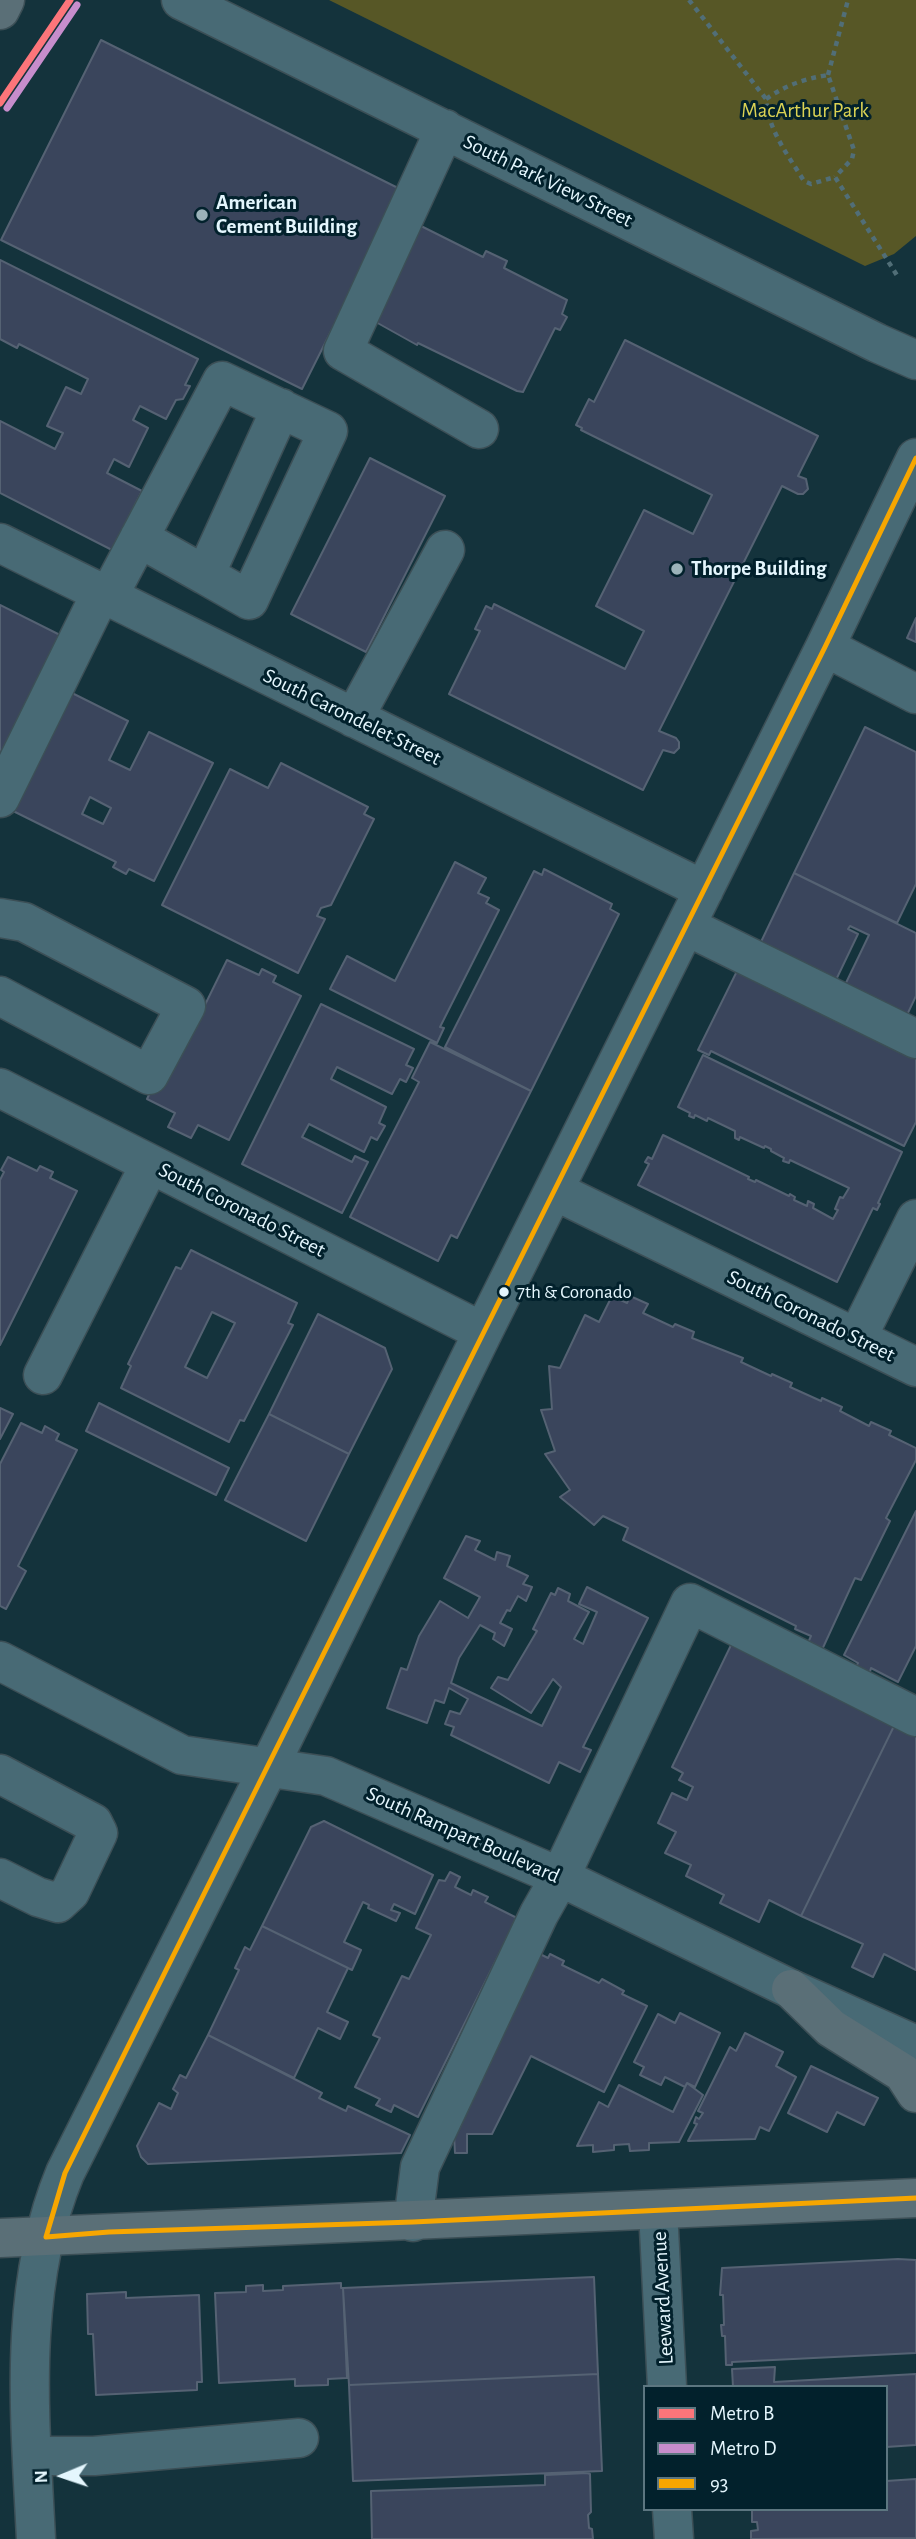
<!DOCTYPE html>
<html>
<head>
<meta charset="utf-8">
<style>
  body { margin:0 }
  #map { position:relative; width:916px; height:2539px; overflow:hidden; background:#14333c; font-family:"Alegreya Sans",sans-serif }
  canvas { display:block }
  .legend { position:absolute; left:643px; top:2385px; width:245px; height:126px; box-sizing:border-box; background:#02212c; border:2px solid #5c7680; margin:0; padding:9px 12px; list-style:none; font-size:21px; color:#e4f6fd }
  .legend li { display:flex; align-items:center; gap:14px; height:35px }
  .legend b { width:35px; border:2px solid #5c7680 }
  .north { position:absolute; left:28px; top:2441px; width:70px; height:70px; -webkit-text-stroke:5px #02212c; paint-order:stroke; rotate:268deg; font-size:19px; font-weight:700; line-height:28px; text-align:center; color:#e4f6fd }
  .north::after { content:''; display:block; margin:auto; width:24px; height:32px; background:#e4f6fd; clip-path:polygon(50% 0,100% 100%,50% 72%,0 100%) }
</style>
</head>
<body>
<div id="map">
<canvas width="916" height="2539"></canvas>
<ul class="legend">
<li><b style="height:9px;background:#fc757a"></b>Metro B</li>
<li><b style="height:9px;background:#c78dcc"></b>Metro D</li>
<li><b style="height:9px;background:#f7a600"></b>93</li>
</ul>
<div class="north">N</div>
</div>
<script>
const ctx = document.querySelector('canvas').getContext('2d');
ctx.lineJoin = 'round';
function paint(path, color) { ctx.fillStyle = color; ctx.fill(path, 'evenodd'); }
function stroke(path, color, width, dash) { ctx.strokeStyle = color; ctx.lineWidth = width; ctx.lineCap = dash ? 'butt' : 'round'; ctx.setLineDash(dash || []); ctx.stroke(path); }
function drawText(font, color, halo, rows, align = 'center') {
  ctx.font = font + ' "Alegreya Sans",sans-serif'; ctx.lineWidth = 6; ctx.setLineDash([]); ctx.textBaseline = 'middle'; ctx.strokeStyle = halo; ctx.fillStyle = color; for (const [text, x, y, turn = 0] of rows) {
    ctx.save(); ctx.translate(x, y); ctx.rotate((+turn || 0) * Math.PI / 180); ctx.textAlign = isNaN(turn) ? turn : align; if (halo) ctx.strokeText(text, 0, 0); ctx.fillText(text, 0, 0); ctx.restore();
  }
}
paint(new Path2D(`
  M 329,0 L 916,0 L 916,236 L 894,254 L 865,266 Z`), '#575726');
const building = new Path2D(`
  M 101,40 L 402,190 L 302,389 L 1,240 Z
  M 421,226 L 483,257 L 486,251 L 507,261 L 504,268 L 567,300 L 562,314 L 567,317 L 560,330 L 555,328 L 523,392 L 517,391 L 418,343 L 417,345 L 374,321 Z
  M 0,260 L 198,359 L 185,385 L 190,386 L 183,399 L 176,400 L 166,419 L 140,406 L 133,420 L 148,428 L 129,467 L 114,459 L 107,473 L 142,491 L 112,550 L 0,493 L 0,421 L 55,449 L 63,433 L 47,426 L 66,387 L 81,394 L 88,379 L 19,344 L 17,348 L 0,339 Z
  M 625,340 L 818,436 L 798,476 L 806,479 L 808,489 L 803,494 L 798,494 L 782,486 L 659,731 L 676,738 L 679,742 L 679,748 L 674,753 L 663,750 L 643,790 L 449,694 L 480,631 L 475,629 L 486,606 L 492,609 L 494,604 L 625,669 L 644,631 L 596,606 L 644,510 L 693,534 L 712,495 L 581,430 L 582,428 L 576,425 L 589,399 L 594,402 Z
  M 370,458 L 445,496 L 366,652 L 291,614 Z
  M 0,605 L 66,638 L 0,769 Z
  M 916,618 L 916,642 L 907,638 Z
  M 64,689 L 128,721 L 109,760 L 130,770 L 149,732 L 213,763 L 154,881 L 129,869 L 126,874 L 113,867 L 116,862 L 5,807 ZM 90,797 L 111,808 L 103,824 L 82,814 Z
  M 865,727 L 916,752 L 916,884 L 897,923 L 794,873 Z
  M 281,763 L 368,807 L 364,814 L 374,819 L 331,905 L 321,908 L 317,916 L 325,919 L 298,973 L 162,905 L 230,769 L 268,788 Z
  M 455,862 L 486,878 L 478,893 L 489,898 L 486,903 L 499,910 L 440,1027 L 444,1028 L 437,1043 L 330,989 L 347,956 L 395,981 Z
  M 544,869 L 612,904 L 610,909 L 619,914 L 531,1091 L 445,1047 L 534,871 L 542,875 Z
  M 794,873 L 916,933 L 916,996 L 906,1017 L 844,987 L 869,935 L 850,926 L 848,929 L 858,934 L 835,982 L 759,946 Z
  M 227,960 L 259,975 L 262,969 L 276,976 L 273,982 L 301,996 L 229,1140 L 198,1125 L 191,1138 L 168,1127 L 175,1113 L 147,1099 L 162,1067 L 172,1072 Z
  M 740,965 L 916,1054 L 916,1122 L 904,1146 L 711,1051 L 709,1055 L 698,1050 Z
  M 321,1004 L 414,1049 L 406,1065 L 413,1068 L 406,1082 L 400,1079 L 392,1094 L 337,1067 L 331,1079 L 386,1107 L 379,1123 L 385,1126 L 377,1140 L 371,1137 L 364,1152 L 309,1124 L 302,1137 L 352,1162 L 355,1156 L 368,1162 L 342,1213 L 242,1164 Z
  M 430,1042 L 531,1091 L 457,1238 L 451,1235 L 438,1261 L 350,1217 L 419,1082 L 412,1078 Z
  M 703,1055 L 902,1152 L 878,1203 L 880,1204 L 877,1210 L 873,1208 L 837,1282 L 638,1185 L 649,1164 L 645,1162 L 648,1157 L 652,1159 L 663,1135 L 749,1177 L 748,1179 L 755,1182 L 756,1180 L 789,1196 L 790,1194 L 795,1197 L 794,1200 L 807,1206 L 808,1201 L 814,1204 L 813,1208 L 833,1219 L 838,1210 L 835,1209 L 840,1197 L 843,1198 L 849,1188 L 790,1160 L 789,1163 L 783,1161 L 784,1158 L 771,1151 L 771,1149 L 765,1146 L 764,1148 L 740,1137 L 739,1140 L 735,1138 L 735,1131 L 708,1118 L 707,1121 L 695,1115 L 694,1118 L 689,1116 L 690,1113 L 678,1107 Z
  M 8,1157 L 37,1171 L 40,1166 L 53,1172 L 50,1178 L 77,1191 L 0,1345 L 0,1180 L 4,1172 L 1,1170 Z
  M 191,1250 L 297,1303 L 288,1323 L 293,1325 L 244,1421 L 240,1420 L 229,1442 L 121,1388 L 131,1366 L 128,1364 L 176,1267 L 181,1269 ZM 212,1312 L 235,1323 L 207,1378 L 185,1367 Z
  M 612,1296 L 627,1303 L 630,1296 L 648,1304 L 643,1313 L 673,1327 L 675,1324 L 694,1332 L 692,1338 L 743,1358 L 741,1362 L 771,1376 L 772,1374 L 792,1383 L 790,1387 L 821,1401 L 822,1398 L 842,1407 L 840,1411 L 869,1426 L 871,1422 L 891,1431 L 889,1435 L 916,1448 L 916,1460 L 886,1518 L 890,1521 L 861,1580 L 855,1578 L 821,1652 L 807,1645 L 811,1636 L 795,1629 L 796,1626 L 623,1540 L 628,1528 L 603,1516 L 594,1525 L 560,1497 L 570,1490 L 545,1454 L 555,1451 L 541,1410 L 552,1409 L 549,1366 L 560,1368 L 585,1315 L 599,1322 Z
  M 318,1314 L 385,1348 L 392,1369 L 349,1454 L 269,1414 Z
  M 99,1403 L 229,1468 L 216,1495 L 86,1431 Z
  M 0,1408 L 13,1414 L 0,1439 Z
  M 269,1414 L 349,1454 L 306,1541 L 225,1500 Z
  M 21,1423 L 42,1433 L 45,1426 L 59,1434 L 56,1440 L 77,1450 L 18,1566 L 26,1571 L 6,1609 L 0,1606 L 0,1464 Z
  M 916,1511 L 916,1646 L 898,1682 L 871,1668 L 869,1675 L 855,1668 L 858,1663 L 844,1655 Z
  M 466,1536 L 480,1541 L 475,1550 L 495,1560 L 497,1552 L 510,1556 L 507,1566 L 528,1576 L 523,1584 L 532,1587 L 526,1601 L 518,1596 L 510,1611 L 507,1610 L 500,1623 L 512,1629 L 504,1646 L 493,1639 L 495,1633 L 480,1625 L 459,1658 L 451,1683 L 542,1726 L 561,1687 L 553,1679 L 531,1713 L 491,1688 L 498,1677 L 508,1680 L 537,1631 L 533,1629 L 551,1593 L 555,1595 L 558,1588 L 570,1594 L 568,1601 L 589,1612 L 574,1639 L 583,1644 L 597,1612 L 579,1604 L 587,1587 L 648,1618 L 583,1747 L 591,1750 L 580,1772 L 559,1762 L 549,1783 L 451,1735 L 454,1727 L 445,1724 L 450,1711 L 460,1714 L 468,1699 L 449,1688 L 444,1703 L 435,1700 L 427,1723 L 387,1708 L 401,1668 L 407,1670 L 419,1636 L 440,1601 L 468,1618 L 480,1597 L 444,1578 Z
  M 733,1641 L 896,1722 L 801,1916 L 769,1900 L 759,1922 L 720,1903 L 724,1895 L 686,1876 L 691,1865 L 665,1853 L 676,1832 L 658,1823 L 672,1793 L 687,1800 L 693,1787 L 679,1780 L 683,1773 L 672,1767 Z
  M 896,1722 L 916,1732 L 916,1970 L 884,1954 L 873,1977 L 852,1967 L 863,1944 L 801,1916 Z
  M 324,1821 L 433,1875 L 415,1914 L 394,1904 L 391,1910 L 400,1913 L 396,1921 L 368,1908 L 369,1905 L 363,1902 L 344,1942 L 361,1950 L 352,1970 L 262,1926 L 311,1827 Z
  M 450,1872 L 460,1877 L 455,1887 L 471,1895 L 473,1890 L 488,1897 L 485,1902 L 517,1918 L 418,2117 L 394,2105 L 391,2112 L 376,2105 L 380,2099 L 355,2087 L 380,2038 L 373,2035 L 402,1976 L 409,1979 L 431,1935 L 416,1928 L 439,1880 L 445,1881 Z
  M 262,1926 L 348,1968 L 327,2012 L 348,2022 L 340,2039 L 318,2028 L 294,2078 L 208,2035 L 239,1970 L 235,1968 L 245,1947 L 250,1950 Z
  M 532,1950 L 548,1958 L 550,1954 L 564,1961 L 562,1965 L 599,1983 L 602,1979 L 624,1991 L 622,1994 L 647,2006 L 604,2092 L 531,2056 L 492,2134 L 467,2134 L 467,2153 L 455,2153 L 454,2135 Z
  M 680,2013 L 720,2033 L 695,2087 L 687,2083 L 685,2087 L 665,2077 L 661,2085 L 640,2075 L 644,2067 L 634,2062 L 658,2014 L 675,2023 Z
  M 745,2033 L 783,2052 L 776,2066 L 796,2077 L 769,2131 L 760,2127 L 755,2139 L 688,2141 L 697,2124 L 694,2123 L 696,2117 L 699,2119 L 703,2113 L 698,2111 L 730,2047 L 736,2051 Z
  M 208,2035 L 322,2093 L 319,2098 L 346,2111 L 348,2106 L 410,2135 L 401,2153 L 148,2164 L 141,2157 L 137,2146 L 159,2103 L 171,2109 L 178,2093 L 173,2089 L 180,2075 L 186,2078 Z
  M 811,2066 L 878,2098 L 864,2125 L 837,2112 L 827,2132 L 788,2113 Z
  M 687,2083 L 703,2095 L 679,2142 L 649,2143 L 649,2150 L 630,2151 L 629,2144 L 614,2145 L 614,2150 L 593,2152 L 593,2145 L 577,2146 L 599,2102 L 608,2107 L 619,2085 L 673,2112 Z
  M 898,2259 L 916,2260 L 916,2353 L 732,2362 L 732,2365 L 726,2365 L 725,2336 L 722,2336 L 721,2325 L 724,2325 L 723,2295 L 720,2295 L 722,2268 Z
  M 594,2277 L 598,2374 L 349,2385 L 343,2288 Z
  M 341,2283 L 341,2288 L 343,2288 L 347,2378 L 328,2379 L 328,2385 L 295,2386 L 295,2379 L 219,2383 L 215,2293 L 246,2292 L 246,2286 L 263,2285 L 263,2291 L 283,2290 L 283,2286 Z
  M 126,2292 L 126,2298 L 199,2295 L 202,2382 L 197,2382 L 197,2390 L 96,2395 L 93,2334 L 88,2334 L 87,2294 Z
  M 775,2367 L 774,2382 L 916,2374 L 916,2445 L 886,2447 L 886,2387 L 733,2387 L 732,2369 Z
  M 598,2374 L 602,2471 L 353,2481 L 349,2385 Z
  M 587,2473 L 590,2474 L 591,2512 L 588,2515 L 589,2528 L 592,2529 L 593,2539 L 372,2539 L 371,2491 L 545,2485 L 545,2475 Z
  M 916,2479 L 916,2538 L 751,2539 L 751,2531 L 758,2530 L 757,2522 L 752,2522 L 752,2509 L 886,2509 L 886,2481 Z`);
paint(building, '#3a455c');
stroke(building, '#556273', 2);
const minor = new Path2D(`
  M 181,0 L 877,343 L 916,360
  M 445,129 L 343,351 L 479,429
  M 139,538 L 205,575 L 281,408
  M 0,543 L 704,890
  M 108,597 L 222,381 L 328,431 L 249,600 L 205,575
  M 825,647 L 916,694
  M 354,718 L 445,550
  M 0,798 L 101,593
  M 0,918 L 24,922 L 186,1006 L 149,1075 L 0,996
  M 686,926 L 916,1039
  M 0,1088 L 483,1332
  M 555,1191 L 916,1367
  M 857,1338 L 916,1219
  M 43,1375 L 150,1164
  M 0,1661 L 182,1755 L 326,1776 L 560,1877 L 791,1989 L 916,2045
  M 0,1774 L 93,1823 L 98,1833 L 70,1892 L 58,1903 L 38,1897 L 0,1878
  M 658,2210 L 667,2387
  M 413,2222 L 420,2167 L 539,1914 L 560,1877 L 690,1603 L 916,1717
  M 32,2456 L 94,2456 L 299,2438
  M 672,2509 L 674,2539
  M 36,2539 C 30,2417 17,2289 65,2173 L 268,1769 L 483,1332 L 825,647 L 916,458`);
const major = new Path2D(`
  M 0,10 L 5,0
  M 791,1989 L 831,2028 L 903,2073 L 916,2093
  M 0,2238 L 916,2198`);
stroke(minor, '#3c4f56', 41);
stroke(major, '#3c4f56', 41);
stroke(new Path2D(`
  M 689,0 L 766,99 C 768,130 788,155 804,181 L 811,184 L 835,177 L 898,277
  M 828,75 L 848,0
  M 766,99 C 786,85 804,79 828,75 L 854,150 L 852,159 L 835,177`), '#516e77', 4.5, [5, 5]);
stroke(minor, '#486a75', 38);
stroke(major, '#5a6f77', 38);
stroke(new Path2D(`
  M 46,2237 L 65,2173 L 825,647 L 916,458
  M 46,2237 L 109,2232 L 413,2222 L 916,2198`), '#f7a600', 5);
stroke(new Path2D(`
  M 0,103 L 70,0`), '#fc757a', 7);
stroke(new Path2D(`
  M 7,108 L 77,5`), '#c78dcc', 7);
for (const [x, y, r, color] of [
  [202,215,7,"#9bb2b9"],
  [677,569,7,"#9bb2b9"],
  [504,1292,6,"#e4f6fd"]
]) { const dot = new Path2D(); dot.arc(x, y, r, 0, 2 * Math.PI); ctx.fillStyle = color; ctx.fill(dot); stroke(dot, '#02212c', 2.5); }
drawText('19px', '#e4f6fd', '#02212c', [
  ["7th & Coronado",517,1292]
], 'left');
drawText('21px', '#dbd354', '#02212c', [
  ["MacArthur Park",805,111]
]);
drawText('21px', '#e4f6fd', '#02212c', [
  ["South Park View Street",548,181,26],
  ["South Carondelet Street",352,717,26],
  ["South Coronado Street",242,1210,27],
  ["South Coronado Street",811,1316,26],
  ["South Rampart Boulevard",463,1835,24],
  ["Leeward Avenue",663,2298,-93]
]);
drawText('bold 21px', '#e4f6fd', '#02212c', [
  ["American",216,203],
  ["Cement Building",216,227],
  ["Thorpe Building",691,569]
], 'left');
</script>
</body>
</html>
